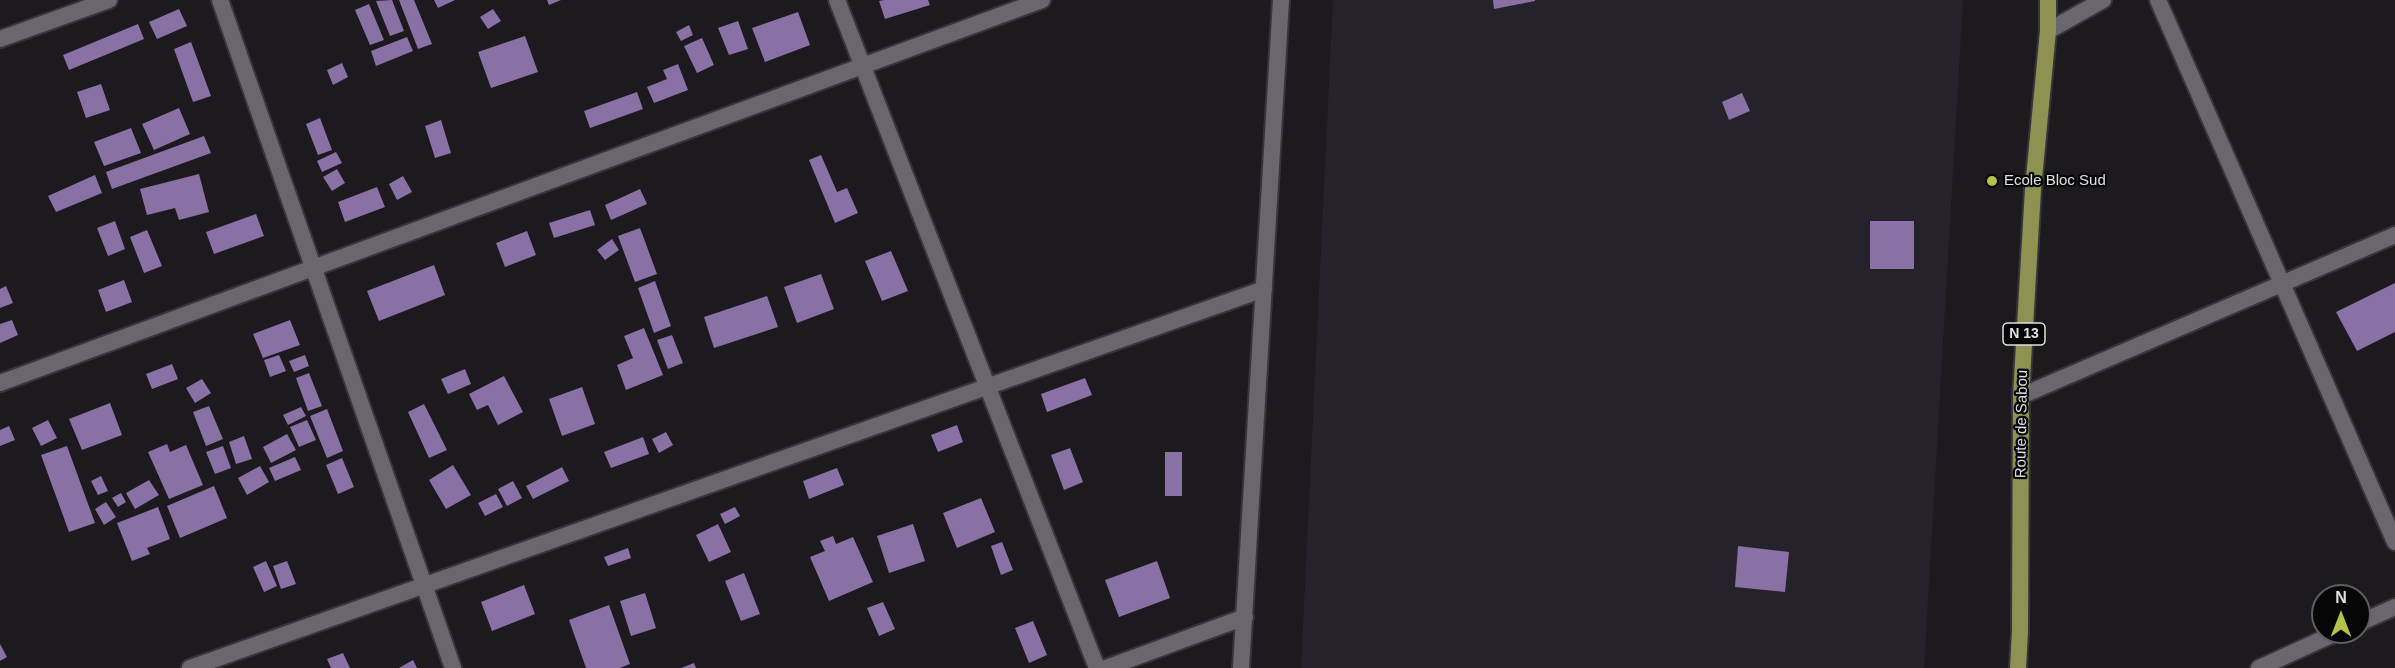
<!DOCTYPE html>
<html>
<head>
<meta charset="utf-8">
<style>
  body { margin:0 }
  #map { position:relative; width:2395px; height:668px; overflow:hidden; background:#1c1a1f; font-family:Helvetica,sans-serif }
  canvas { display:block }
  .north { position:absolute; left:2311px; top:584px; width:60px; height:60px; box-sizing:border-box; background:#060607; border:2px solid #5e5d5f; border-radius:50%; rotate:0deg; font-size:16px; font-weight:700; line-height:24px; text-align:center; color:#e2e0e4 }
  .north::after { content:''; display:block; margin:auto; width:21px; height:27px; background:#b5c249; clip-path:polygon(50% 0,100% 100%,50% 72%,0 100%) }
</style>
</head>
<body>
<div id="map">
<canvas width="2395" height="668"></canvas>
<div class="north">N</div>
</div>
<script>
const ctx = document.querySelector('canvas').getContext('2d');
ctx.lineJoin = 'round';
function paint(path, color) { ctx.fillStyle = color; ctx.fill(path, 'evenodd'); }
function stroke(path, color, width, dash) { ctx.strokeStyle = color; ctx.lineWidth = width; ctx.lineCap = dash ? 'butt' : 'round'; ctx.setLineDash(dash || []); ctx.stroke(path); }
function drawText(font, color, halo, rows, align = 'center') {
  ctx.font = font + ' Helvetica,sans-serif'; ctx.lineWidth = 4.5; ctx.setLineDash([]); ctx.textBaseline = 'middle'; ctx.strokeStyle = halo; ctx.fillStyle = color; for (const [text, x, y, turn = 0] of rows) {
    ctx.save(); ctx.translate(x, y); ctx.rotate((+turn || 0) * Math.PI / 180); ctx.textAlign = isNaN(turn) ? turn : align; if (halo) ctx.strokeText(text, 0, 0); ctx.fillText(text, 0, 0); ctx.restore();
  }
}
paint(new Path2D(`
  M 1333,0 L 1963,0 L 1924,668 L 1301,668 Z`), '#26222c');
paint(new Path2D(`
  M 392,0 L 404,31 L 390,36 L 376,1 Z
  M 399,0 L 414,0 L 432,44 L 418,49 Z
  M 434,0 L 455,0 L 438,8 Z
  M 547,0 L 561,0 L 549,5 Z
  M 884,0 L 928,0 L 930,5 L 885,19 L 879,1 Z
  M 1493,0 L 1535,0 L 1535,1 L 1494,9 Z
  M 369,4 L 384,40 L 370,45 L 355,10 Z
  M 179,9 L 187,26 L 157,39 L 149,22 Z
  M 493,9 L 501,21 L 488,29 L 480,17 Z
  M 798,12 L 810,45 L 765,62 L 752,28 Z
  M 738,21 L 748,49 L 729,55 L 718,28 Z
  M 138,24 L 144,39 L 69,70 L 63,55 Z
  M 689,25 L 693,35 L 681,41 L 676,32 Z
  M 525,36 L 538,72 L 491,88 L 478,52 Z
  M 407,37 L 413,51 L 376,66 L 371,51 Z
  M 702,38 L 714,65 L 697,73 L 684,46 Z
  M 191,42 L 211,96 L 193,102 L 174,49 Z
  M 342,63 L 348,77 L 333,85 L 327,70 Z
  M 678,64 L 688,90 L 654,103 L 647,87 L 667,79 L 663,70 Z
  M 101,84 L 110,110 L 86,118 L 77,92 Z
  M 637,92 L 643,109 L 590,128 L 584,111 Z
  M 1742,93 L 1750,111 L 1729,120 L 1722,102 Z
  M 179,108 L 190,134 L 154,150 L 142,124 Z
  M 320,118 L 332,150 L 318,155 L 306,124 Z
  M 441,120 L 451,153 L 435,158 L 425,126 Z
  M 131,128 L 141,153 L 104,166 L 94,142 Z
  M 204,136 L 211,153 L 112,189 L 106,172 Z
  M 336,152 L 342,163 L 322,172 L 317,161 Z
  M 821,155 L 837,192 L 847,188 L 858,213 L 835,223 L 809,160 Z
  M 337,169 L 345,183 L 332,191 L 323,177 Z
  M 199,174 L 209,212 L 179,220 L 175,208 L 147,215 L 140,189 Z
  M 95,175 L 102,193 L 56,212 L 48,196 Z
  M 403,176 L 412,192 L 397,200 L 389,184 Z
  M 377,187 L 385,207 L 345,222 L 338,202 Z
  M 640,189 L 647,204 L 611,220 L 605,205 Z
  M 590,210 L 595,225 L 554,238 L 549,223 Z
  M 256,214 L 264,236 L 214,254 L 206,232 Z
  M 115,221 L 125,249 L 108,256 L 97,228 Z
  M 1870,221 L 1914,221 L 1914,269 L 1870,269 Z
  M 640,228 L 657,274 L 635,282 L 618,236 Z
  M 147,230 L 162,266 L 144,273 L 130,237 Z
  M 527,231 L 536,255 L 505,267 L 496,243 Z
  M 612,239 L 619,250 L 605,260 L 597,250 Z
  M 891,251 L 908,291 L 882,301 L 865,261 Z
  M 434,265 L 445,295 L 379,321 L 367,291 Z
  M 821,274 L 834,309 L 797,323 L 784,287 Z
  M 124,280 L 132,302 L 106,312 L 98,290 Z
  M 655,281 L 671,326 L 654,333 L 638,288 Z
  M 2395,283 L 2395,332 L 2357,351 L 2336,312 Z
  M 6,286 L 13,303 L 0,308 L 0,289 Z
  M 767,296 L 778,327 L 714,348 L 704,317 Z
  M 12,320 L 18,335 L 0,343 L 0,324 Z
  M 290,320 L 300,345 L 263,358 L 253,334 Z
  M 644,328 L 663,375 L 626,390 L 617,365 L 633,358 L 624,336 Z
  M 672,335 L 683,363 L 668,369 L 657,340 Z
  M 279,355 L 286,371 L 270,377 L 264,360 Z
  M 305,355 L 309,366 L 294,372 L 289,361 Z
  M 172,364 L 178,379 L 152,389 L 146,374 Z
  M 465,369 L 471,384 L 448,394 L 441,379 Z
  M 309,373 L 322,406 L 308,411 L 296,378 Z
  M 504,376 L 523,412 L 498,425 L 488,405 L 477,410 L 469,394 Z
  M 1085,378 L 1092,395 L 1047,412 L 1041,394 Z
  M 202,379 L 211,393 L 195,403 L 186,388 Z
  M 582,387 L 595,424 L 562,436 L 549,399 Z
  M 110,403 L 122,435 L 82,450 L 69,419 Z
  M 424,404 L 447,450 L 429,458 L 408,412 Z
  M 209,406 L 223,439 L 206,446 L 193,412 Z
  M 301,407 L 306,416 L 288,425 L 283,415 Z
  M 327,409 L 343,451 L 327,458 L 310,416 Z
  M 48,420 L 57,438 L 41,446 L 32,428 Z
  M 307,420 L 316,440 L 299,447 L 290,427 Z
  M 957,425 L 963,442 L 938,452 L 931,435 Z
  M 9,426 L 15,440 L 0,446 L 0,430 Z
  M 666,432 L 673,445 L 659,453 L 652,439 Z
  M 287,434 L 296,450 L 271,463 L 263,447 Z
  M 244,436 L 252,459 L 236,464 L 229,442 Z
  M 643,437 L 649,454 L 611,468 L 604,452 Z
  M 167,444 L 170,452 L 186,445 L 203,485 L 169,499 L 148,452 Z
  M 67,446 L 95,523 L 69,532 L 41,455 Z
  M 223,446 L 231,468 L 215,474 L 206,452 Z
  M 1070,448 L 1083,482 L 1064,490 L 1051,455 Z
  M 1165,452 L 1182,452 L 1182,496 L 1165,496 Z
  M 295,457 L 301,470 L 275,481 L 269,468 Z
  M 342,458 L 354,487 L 338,494 L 326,465 Z
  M 453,465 L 471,495 L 446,509 L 429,480 Z
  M 260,466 L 269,482 L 247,495 L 238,478 Z
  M 562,467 L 569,481 L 533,499 L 526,486 Z
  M 837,468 L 844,485 L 809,499 L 803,481 Z
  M 101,476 L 108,491 L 98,495 L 91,481 Z
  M 149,480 L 159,495 L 135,509 L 126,493 Z
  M 513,481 L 522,498 L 507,506 L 498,489 Z
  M 214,486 L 227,518 L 180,538 L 167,506 Z
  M 121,493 L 126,502 L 118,507 L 112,498 Z
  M 496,494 L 503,507 L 485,516 L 478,503 Z
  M 981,498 L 995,532 L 957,548 L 943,513 Z
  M 106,502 L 116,517 L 104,525 L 95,509 Z
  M 158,507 L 170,539 L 147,548 L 150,554 L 132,561 L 117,523 Z
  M 735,507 L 740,516 L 725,524 L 720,514 Z
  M 718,524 L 731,552 L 709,562 L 696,535 Z
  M 913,524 L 925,561 L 889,573 L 877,536 Z
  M 833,536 L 836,544 L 853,537 L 873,582 L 829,601 L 810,557 L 825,551 L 820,541 Z
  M 1002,542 L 1013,570 L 1001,575 L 991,546 Z
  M 1738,546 L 1789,552 L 1785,592 L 1735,587 Z
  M 628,548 L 631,558 L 608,566 L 604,557 Z
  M 266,561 L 277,586 L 264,592 L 253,567 Z
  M 287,561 L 296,584 L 281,589 L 273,566 Z
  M 1157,561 L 1170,598 L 1119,617 L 1105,580 Z
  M 744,573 L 760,614 L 741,621 L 725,581 Z
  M 524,585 L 535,614 L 492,631 L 481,602 Z
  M 645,593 L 656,628 L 631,636 L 620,601 Z
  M 883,602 L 895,629 L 879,636 L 867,608 Z
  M 609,605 L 630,664 L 620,668 L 586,668 L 569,620 Z
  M 1033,621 L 1047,655 L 1029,663 L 1015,628 Z
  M 0,644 L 7,657 L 0,661 Z
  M 343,653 L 350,668 L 331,668 L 327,659 Z
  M 413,660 L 417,668 L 399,668 Z
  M 694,663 L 696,668 L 681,668 Z`), '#8971a6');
const minor = new Path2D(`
  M 220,0 L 453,668
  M 837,0 L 1097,668
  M 2158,0 L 2395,542
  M 2048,31 L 2103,0
  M 0,39 L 109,0
  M 0,383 L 1042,0
  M 2021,396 L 2395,235
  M 2359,623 L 2395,607
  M 190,668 L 1264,289
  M 1106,668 L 1245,617
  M 1241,668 L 1281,0
  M 2259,668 L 2338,632`);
const primary = new Path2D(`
  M 2018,668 L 2020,631 L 2021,396 L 2033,189 L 2048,31 L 2048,0`);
stroke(minor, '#373539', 20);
stroke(primary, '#373539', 20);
stroke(minor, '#69666d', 16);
stroke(primary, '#8d9253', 16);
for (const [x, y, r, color] of [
  [1992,181,6,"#b5c249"]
]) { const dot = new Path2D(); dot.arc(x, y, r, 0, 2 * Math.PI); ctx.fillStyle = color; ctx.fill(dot); stroke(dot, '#060607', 2); }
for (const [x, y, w] of [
  [2024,334,42]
]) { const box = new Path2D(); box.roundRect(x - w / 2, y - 11, w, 22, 4.5); ctx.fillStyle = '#060607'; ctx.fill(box); stroke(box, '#e2e0e4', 1.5); }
drawText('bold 14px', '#e2e0e4', null, [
  ["N 13",2024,334]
]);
drawText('15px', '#e2e0e4', '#060607', [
  ["Ecole Bloc Sud",2004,181]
], 'left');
drawText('15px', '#e2e0e4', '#060607', [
  ["Route de Sabou",2022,424,-89]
]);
</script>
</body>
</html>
